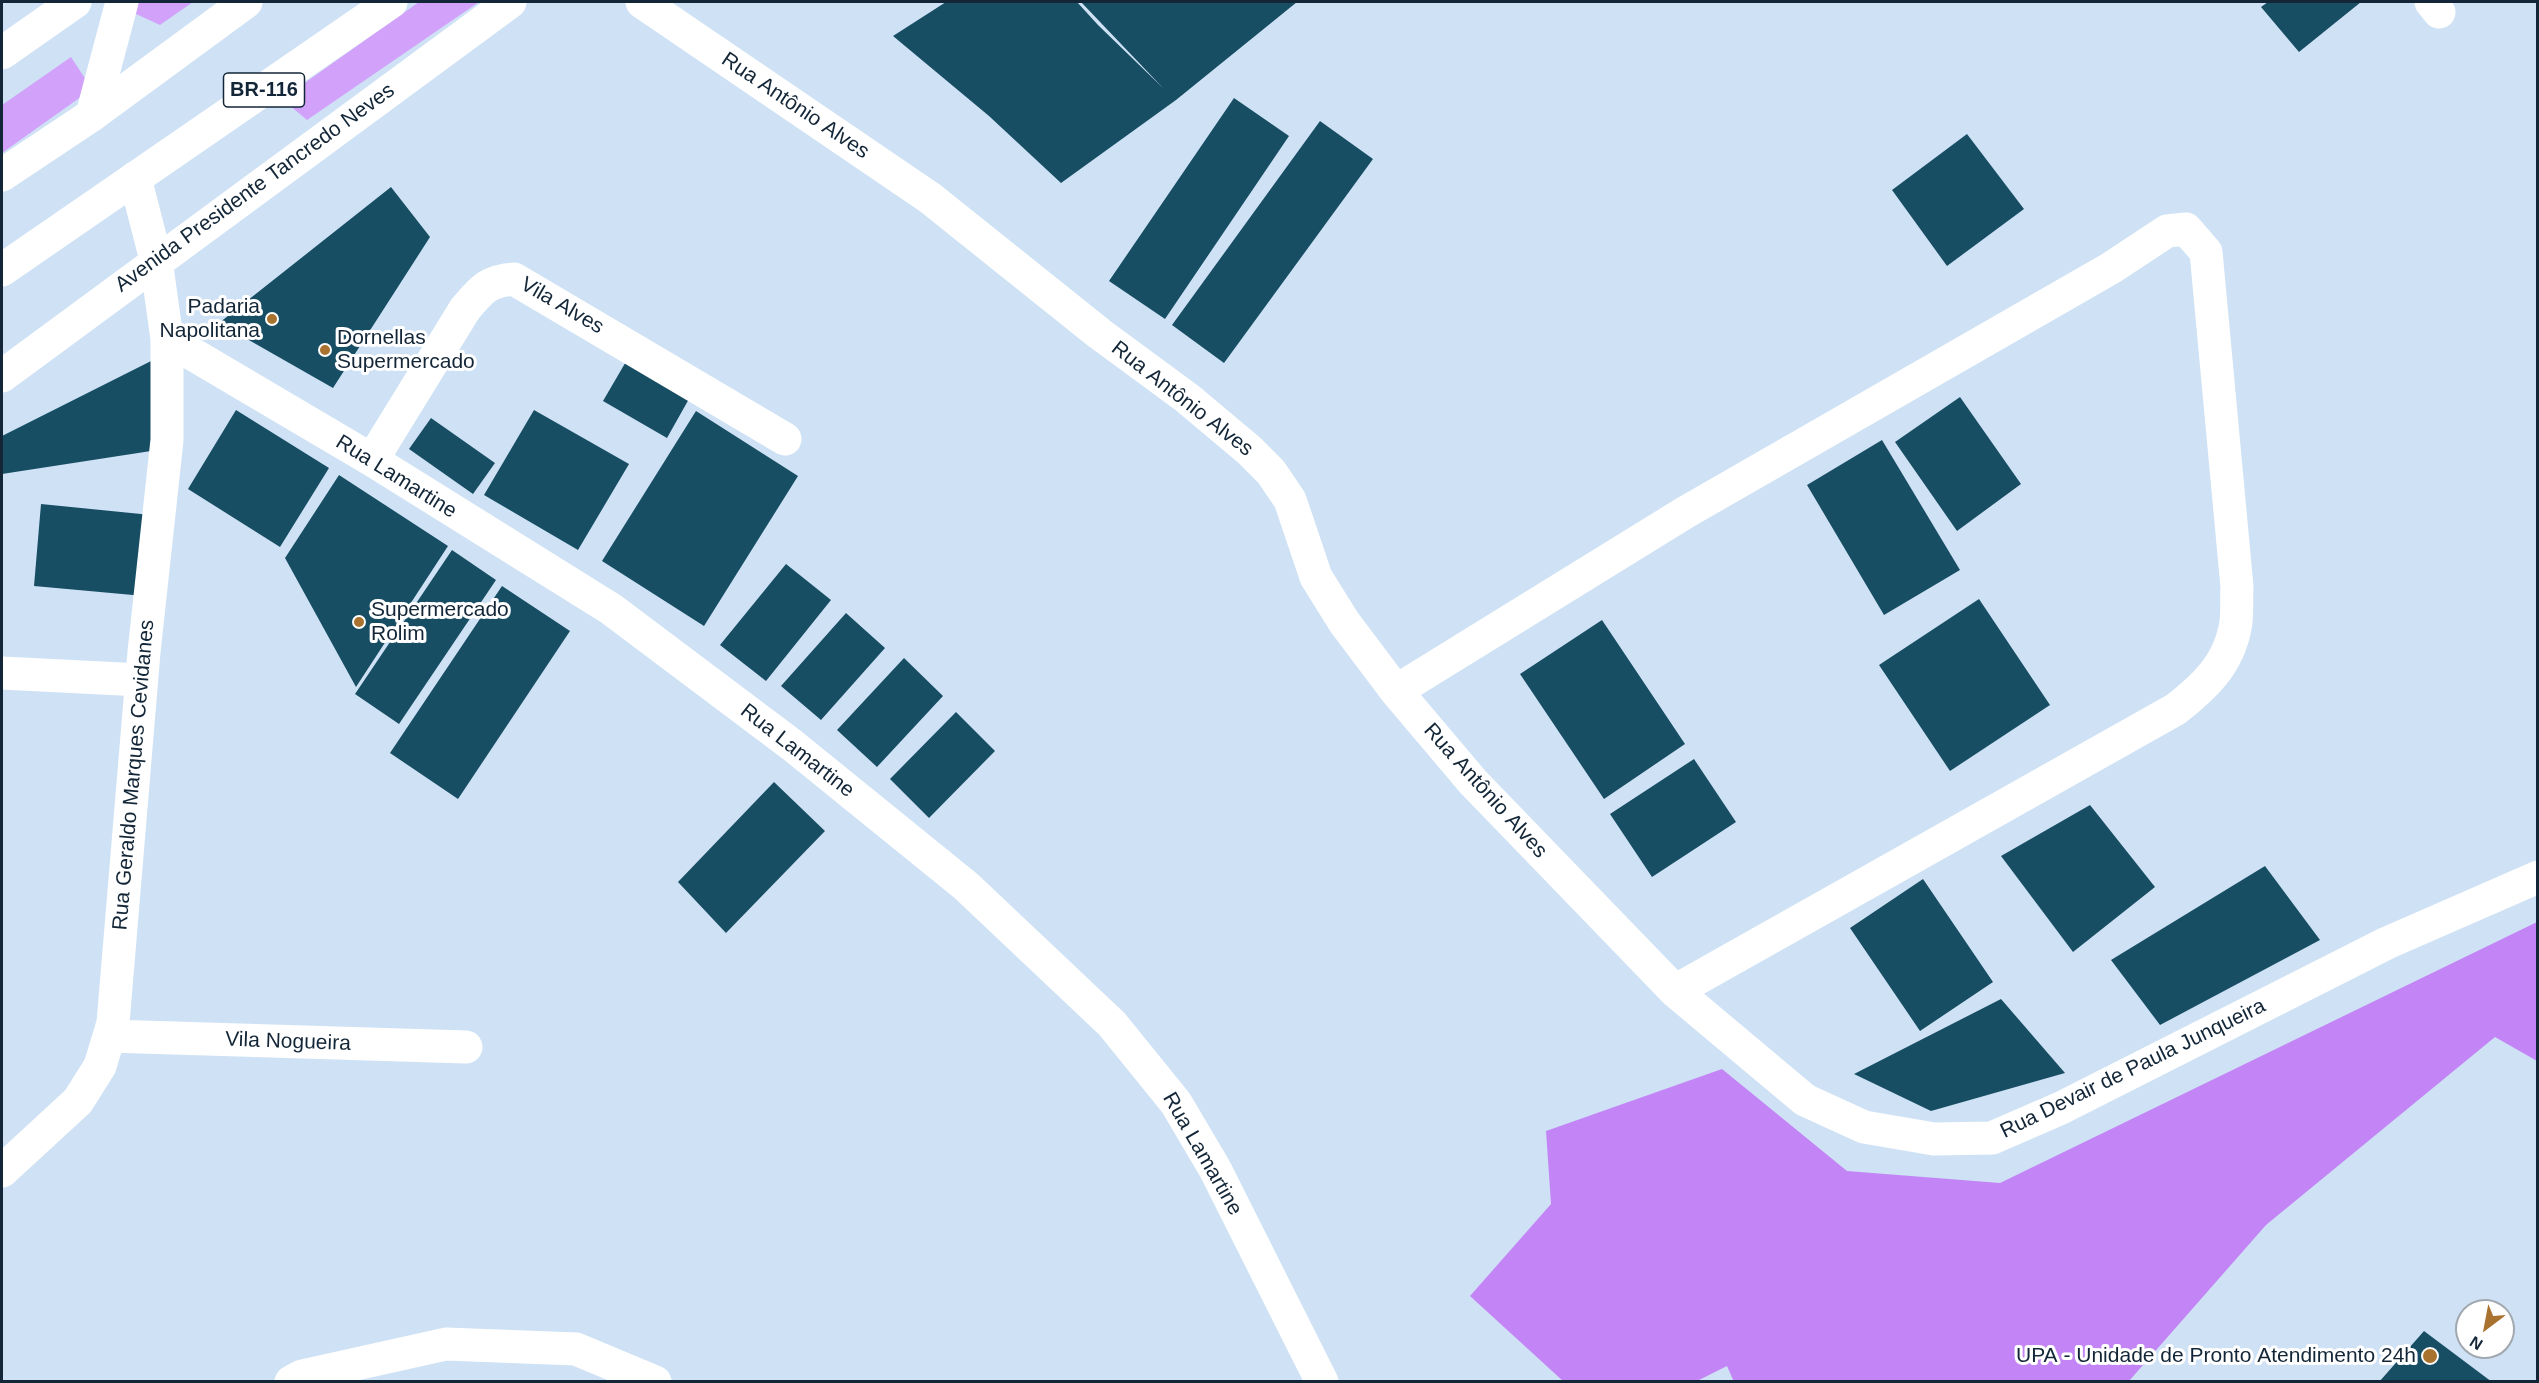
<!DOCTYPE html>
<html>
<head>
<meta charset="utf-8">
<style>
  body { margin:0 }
  #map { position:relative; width:2539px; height:1383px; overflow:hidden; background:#cfe2f5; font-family:Arial,sans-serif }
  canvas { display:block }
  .frame { position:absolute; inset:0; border:3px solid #132637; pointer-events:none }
  .north { position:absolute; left:2455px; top:1299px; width:60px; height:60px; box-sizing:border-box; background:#fff; border:2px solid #a1a8af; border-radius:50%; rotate:212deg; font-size:16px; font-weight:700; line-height:24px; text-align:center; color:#132637 }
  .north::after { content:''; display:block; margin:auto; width:21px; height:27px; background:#a9722e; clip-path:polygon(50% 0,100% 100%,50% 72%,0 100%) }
</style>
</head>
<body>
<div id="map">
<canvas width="2539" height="1383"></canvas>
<div class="frame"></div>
<div class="north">N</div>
</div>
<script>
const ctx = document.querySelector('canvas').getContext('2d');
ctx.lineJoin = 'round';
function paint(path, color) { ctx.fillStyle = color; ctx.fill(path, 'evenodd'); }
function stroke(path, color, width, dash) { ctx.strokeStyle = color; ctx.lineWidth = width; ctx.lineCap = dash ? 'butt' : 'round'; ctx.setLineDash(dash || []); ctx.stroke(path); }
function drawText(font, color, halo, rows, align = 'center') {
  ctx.font = font + ' Arial,sans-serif'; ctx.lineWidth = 6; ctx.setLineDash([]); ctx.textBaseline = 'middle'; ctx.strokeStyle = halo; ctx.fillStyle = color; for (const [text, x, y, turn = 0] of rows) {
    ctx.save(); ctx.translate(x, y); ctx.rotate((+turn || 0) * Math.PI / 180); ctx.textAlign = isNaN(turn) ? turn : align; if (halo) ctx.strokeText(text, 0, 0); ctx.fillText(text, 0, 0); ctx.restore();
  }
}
paint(new Path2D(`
  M 135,2 L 193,2 L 160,25 L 125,9 Z
  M 419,2 L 479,2 L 307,120 L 282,99 Z
  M 71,57 L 92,89 L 2,153 L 2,105 Z`), '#d2a2fb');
paint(new Path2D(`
  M 2537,922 L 2537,1061 L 2495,1037 L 2266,1225 L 2129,1381 L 1734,1382 L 1727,1366 L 1697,1381 L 1563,1381 L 1470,1296 L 1551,1204 L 1546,1131 L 1722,1069 L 1847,1171 L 2000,1183 Z`), '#c385f5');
paint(new Path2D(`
  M 946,2 L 1077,2 L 1098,25 L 1163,88 L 1081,2 L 1297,2 L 1176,100 L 1061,183 L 989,116 L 893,36 Z
  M 2268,2 L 2361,2 L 2299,52 L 2261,7 Z
  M 1234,98 L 1289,136 L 1165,319 L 1109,281 Z
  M 1320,121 L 1373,159 L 1224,363 L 1172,325 Z
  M 1967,134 L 2024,209 L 1947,266 L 1892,190 Z
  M 391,187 L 430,237 L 333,388 L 219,323 Z
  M 631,353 L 694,390 L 667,438 L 603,401 Z
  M 163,355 L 151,451 L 2,474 L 2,436 Z
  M 1960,397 L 2021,484 L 1957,531 L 1895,442 Z
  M 236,410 L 329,468 L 280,547 L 188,489 Z
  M 534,410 L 629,464 L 578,550 L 484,495 Z
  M 696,411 L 798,476 L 704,626 L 602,561 Z
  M 431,418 L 495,463 L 473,494 L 409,449 Z
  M 1882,440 L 1960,570 L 1884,615 L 1807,485 Z
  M 339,475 L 448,546 L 356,687 L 285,558 Z
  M 41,504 L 151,515 L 144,596 L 34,586 Z
  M 452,550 L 496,580 L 399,724 L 355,694 Z
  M 786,564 L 831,600 L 766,681 L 720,645 Z
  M 502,586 L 570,631 L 458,799 L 390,753 Z
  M 1979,599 L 2050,705 L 1950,771 L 1879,665 Z
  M 846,613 L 885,648 L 821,720 L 781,686 Z
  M 1602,620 L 1685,744 L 1604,799 L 1520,674 Z
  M 904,658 L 943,696 L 877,767 L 837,730 Z
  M 956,712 L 995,751 L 929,818 L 890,779 Z
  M 1694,759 L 1736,822 L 1652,877 L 1610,814 Z
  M 774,782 L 825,831 L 726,933 L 678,882 Z
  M 2090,805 L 2155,887 L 2073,952 L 2001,856 Z
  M 2265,866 L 2320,940 L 2160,1025 L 2111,960 Z
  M 1923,879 L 1993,982 L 1920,1031 L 1850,928 Z
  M 2001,999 L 2065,1073 L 1931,1111 L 1854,1074 Z
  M 2424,1331 L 2492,1382 L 2379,1382 Z`), '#184e64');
stroke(new Path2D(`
  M 642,2 L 930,198 L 1100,334 L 1187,398 L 1249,450 L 1271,472 L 1290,500 L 1316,577 L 1344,622 L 1396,691 L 1473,782 L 1675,991 L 1805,1100 L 1864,1127 L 1934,1139 L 1992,1138 L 2061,1108 L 2387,943 L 2538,877
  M 2431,2 L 2439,12
  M 92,115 L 122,2
  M 167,339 L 372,460 L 611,609 L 792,745 L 966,886 L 1112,1024 L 1176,1103 L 1215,1169 L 1322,1382
  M 372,460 L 465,309 C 482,289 488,281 514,279 L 785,439
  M 2,673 L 141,680
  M 1396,691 L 1686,512 L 2111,268 L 2167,231 L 2186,229 L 2206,252 L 2237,587 C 2236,600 2238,615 2235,628 C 2228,665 2204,687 2176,709 L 1675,991
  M 109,1036 L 466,1047
  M 2,1171 L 78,1101 L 100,1066 L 113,1023 L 144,652 L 167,440 L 167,339 L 156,260 L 135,178
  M 291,1382 L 302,1376 L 446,1344 L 576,1349 L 655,1382`), '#fff', 33);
stroke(new Path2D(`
  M 2,53 L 75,2
  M 2,376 L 510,2`), '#fff', 33);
stroke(new Path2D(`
  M 2,175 L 92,115 L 246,2
  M 2,270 L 391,2`), '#fff', 33);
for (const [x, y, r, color] of [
  [272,319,6,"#a9722e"],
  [325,350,6,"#a9722e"],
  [359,622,6,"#a9722e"],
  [2430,1356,8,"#a9722e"]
]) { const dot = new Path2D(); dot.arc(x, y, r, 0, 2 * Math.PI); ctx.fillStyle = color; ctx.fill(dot); stroke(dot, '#fff', 2); }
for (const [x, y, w] of [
  [264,90,81]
]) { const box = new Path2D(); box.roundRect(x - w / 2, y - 17, w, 34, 4.5); ctx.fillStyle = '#fff'; ctx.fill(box); stroke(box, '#132637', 1.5); }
drawText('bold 20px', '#132637', null, [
  ["BR-116",264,90]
]);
drawText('21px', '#132637', '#fff', [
  ["Rua Antônio Alves",795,106,34],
  ["Avenida Presidente Tancredo Neves",255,188,-36],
  ["Vila Alves",562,306,30],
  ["Rua Antônio Alves",1182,399,38],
  ["Rua Lamartine",396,477,32],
  ["Rua Lamartine",797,751,38],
  ["Rua Geraldo Marques Cevidanes",134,775,-85],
  ["Rua Antônio Alves",1485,791,48],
  ["Vila Nogueira",288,1042,2],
  ["Rua Devair de Paula Junqueira",2133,1069,-26],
  ["Rua Lamartine",1202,1154,60]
]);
drawText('21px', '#132637', '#fff', [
  ["Padaria",260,307],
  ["Napolitana",260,331],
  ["Dornellas",337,338,"left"],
  ["Supermercado",337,362,"left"],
  ["Supermercado",371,610,"left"],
  ["Rolim",371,634,"left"],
  ["UPA - Unidade de Pronto Atendimento 24h",2416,1356]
], 'right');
</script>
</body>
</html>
